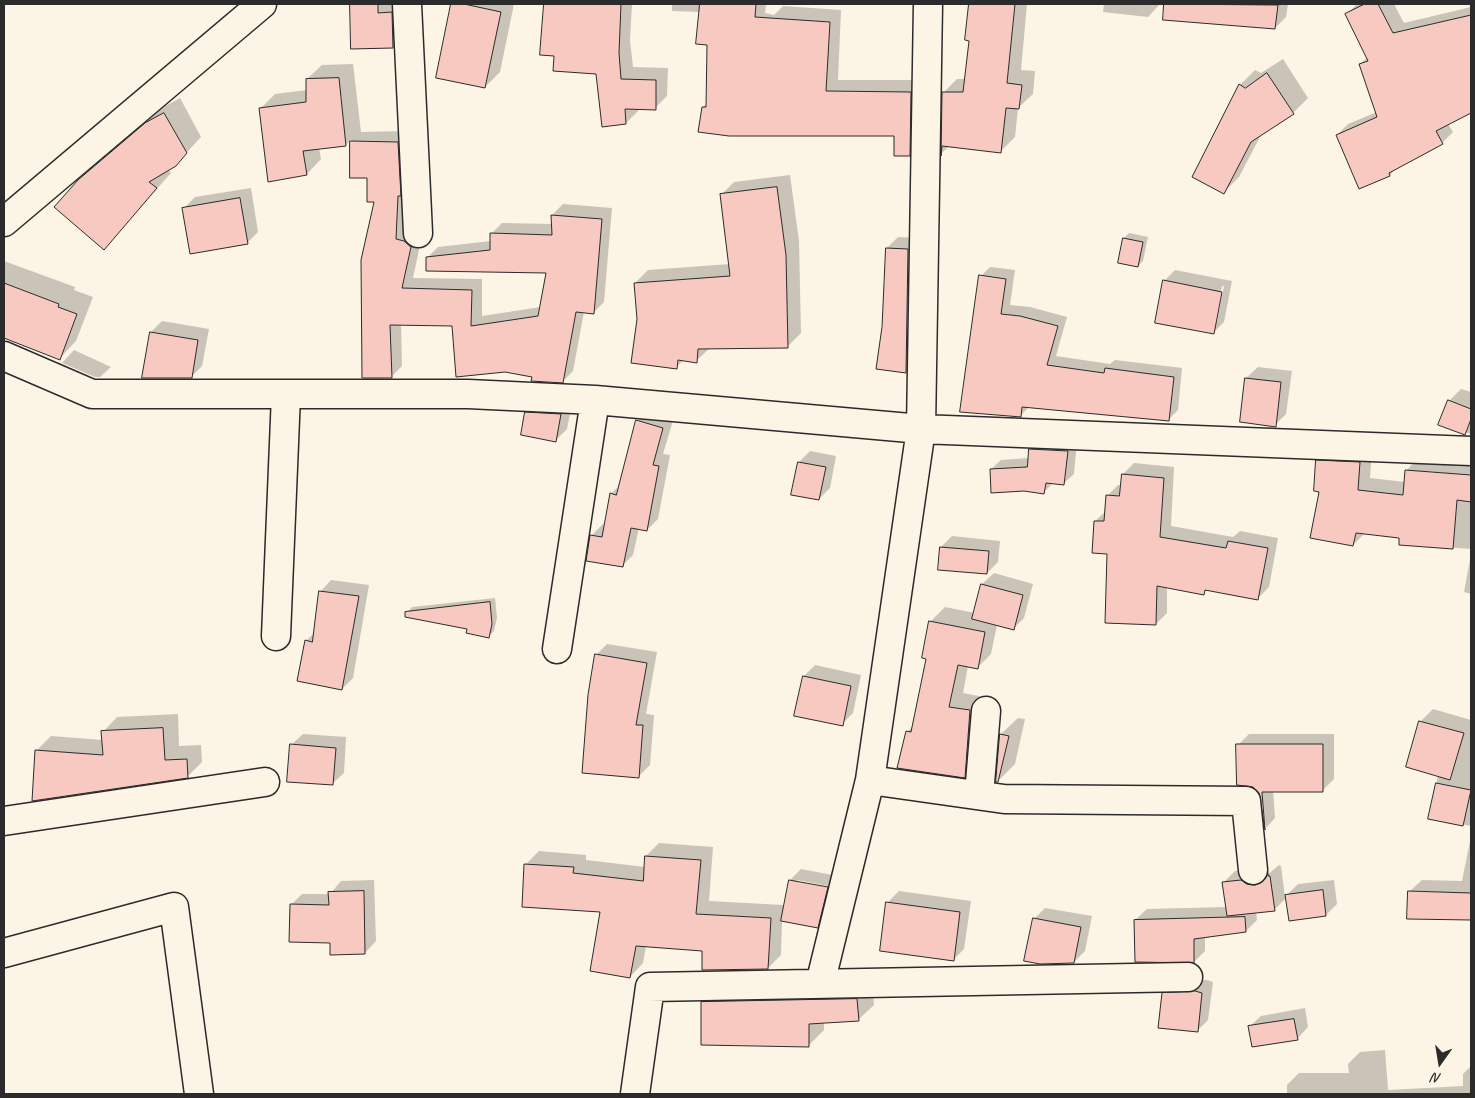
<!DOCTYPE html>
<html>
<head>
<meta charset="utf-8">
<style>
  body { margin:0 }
  #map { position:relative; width:1475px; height:1098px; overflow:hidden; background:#fcf5e5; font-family:Caveat,sans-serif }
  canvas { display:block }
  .frame { position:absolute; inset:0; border:5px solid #2b2b2b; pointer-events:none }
  .north { position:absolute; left:1415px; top:1038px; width:50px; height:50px; -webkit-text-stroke:4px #fcf5e5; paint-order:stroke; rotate:193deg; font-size:14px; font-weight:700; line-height:20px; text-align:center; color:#2b2b2b }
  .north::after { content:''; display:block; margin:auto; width:18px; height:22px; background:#2b2b2b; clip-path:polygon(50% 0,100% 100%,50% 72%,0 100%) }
</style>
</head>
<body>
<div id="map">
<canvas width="1475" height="1098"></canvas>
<div class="frame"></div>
<div class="north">N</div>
</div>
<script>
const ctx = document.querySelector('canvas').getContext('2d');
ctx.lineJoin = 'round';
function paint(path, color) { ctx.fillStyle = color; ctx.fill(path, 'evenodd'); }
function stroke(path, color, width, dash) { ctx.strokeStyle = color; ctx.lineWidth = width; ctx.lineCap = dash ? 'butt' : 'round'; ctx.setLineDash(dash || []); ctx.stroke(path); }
paint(new Path2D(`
  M 351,4 L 403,4 L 404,36 L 393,47 L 352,48 Z
  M 452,4 L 514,4 L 500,72 L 485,87 L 437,77 Z
  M 545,4 L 632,4 L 630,40 L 633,67 L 668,68 L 667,96 L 655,108 L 638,108 L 638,111 L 626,123 L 598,73 L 556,55 L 541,54 Z
  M 672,4 L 766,4 L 765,13 L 774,15 L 783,6 L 841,10 L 838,80 L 922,80 L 921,143 L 909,155 L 895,135 L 703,107 L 708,103 L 708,44 L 700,12 L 672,11 Z
  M 970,4 L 1027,4 L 1021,70 L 1035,71 L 1033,94 L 1018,108 L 1015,137 L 1001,151 L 949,146 L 942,153 L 943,93 L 957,79 L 966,79 L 970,40 L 967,39 Z
  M 1104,4 L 1160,4 L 1148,17 L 1103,12 Z
  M 1198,4 L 1288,4 L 1286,17 L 1275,28 L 1196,21 Z
  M 1357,4 L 1394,4 L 1404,23 L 1471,7 L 1471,111 L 1448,124 L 1453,132 L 1442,143 L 1397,167 L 1390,175 L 1337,135 L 1348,124 L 1377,112 L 1360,64 L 1368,57 L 1347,14 Z
  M 1283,59 L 1308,98 L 1293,113 L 1262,133 L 1239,177 L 1224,192 L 1240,85 L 1255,70 L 1261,73 Z
  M 353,64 L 361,132 L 408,131 L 422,236 L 413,278 L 482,279 L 482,316 L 541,307 L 548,272 L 427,258 L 438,247 L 491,241 L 491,234 L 502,223 L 553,224 L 552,215 L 563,204 L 612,208 L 604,302 L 593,313 L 584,312 L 573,371 L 562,382 L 534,376 L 453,325 L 401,324 L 402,366 L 391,377 L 376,201 L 368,177 L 352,177 L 351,139 L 346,145 L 319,148 L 321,159 L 307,174 L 269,181 L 260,109 L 275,94 L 307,90 L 307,79 L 322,65 Z
  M 180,98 L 201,137 L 175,165 L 168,170 L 171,173 L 104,248 L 79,181 L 162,108 Z
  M 790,175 L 799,241 L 801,333 L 788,346 L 710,348 L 696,361 L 684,360 L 676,367 L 638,319 L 635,283 L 648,270 L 730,264 L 721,195 L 734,182 Z
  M 251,188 L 258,232 L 247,243 L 184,208 L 195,197 Z
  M 1129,233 L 1148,237 L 1143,261 L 1138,266 L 1124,238 Z
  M 898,237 L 919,238 L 917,360 L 906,371 L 885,306 L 887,248 Z
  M 4,261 L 75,287 L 74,290 L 93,297 L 76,341 L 60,358 L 4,337 Z
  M 990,267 L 1015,270 L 1010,305 L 1030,307 L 1067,317 L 1056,356 L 1110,364 L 1115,360 L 1182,368 L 1178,410 L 1169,419 L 1029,407 L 1020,416 L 981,276 Z
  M 1175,270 L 1232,281 L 1224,322 L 1213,333 L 1164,281 ZM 1222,286 L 1224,286 L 1217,322 L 1215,322 Z
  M 162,321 L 209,329 L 202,366 L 191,377 L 143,377 L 151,332 Z
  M 74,350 L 111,367 L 100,377 L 95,377 L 62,363 Z
  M 1258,367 L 1292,371 L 1286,414 L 1275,425 L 1241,421 L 1246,378 Z
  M 1461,389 L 1471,392 L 1471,434 L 1440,424 L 1449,401 Z
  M 538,402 L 572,403 L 567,429 L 556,440 L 527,413 Z
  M 649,410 L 674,417 L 663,454 L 670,455 L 658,519 L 647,530 L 639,528 L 633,555 L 622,566 L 591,536 L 603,524 L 605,525 L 611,494 L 619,486 L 638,421 Z
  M 1040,440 L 1077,441 L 1074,474 L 1064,483 L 1054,482 L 1044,492 L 991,469 L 1001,460 L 1029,458 L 1030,450 Z
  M 1330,449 L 1372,450 L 1370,478 L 1405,482 L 1406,471 L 1418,458 L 1471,462 L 1471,549 L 1400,544 L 1401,537 L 1365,533 L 1353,545 L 1318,461 Z
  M 810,451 L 836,456 L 830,488 L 819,499 L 799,462 Z
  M 1134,463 L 1174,467 L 1171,526 L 1233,537 L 1240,531 L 1278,538 L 1269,587 L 1258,598 L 1208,589 L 1203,593 L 1167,587 L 1167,613 L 1156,624 L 1108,552 L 1095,521 L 1106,511 L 1107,496 L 1118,485 L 1122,485 L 1123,474 Z
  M 952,536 L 1000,541 L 998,562 L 987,573 L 941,547 Z
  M 1471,554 L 1471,594 L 1464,592 Z
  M 994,573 L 1033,584 L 1024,618 L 1013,629 L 997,625 L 991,654 L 977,668 L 968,666 L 963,693 L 984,697 L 978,762 L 964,776 L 907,732 L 914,725 L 927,658 L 923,657 L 931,621 L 945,607 L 975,613 L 982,584 Z
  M 331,580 L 369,585 L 353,678 L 342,689 L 306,641 L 315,632 L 320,592 Z
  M 495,598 L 497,618 L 494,631 L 488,637 L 468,628 L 407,613 L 412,607 Z
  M 607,644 L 657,652 L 646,714 L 654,715 L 650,765 L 639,776 L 596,655 Z
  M 815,665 L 861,675 L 853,713 L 842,724 L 804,676 Z
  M 1433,709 L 1471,720 L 1471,826 L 1430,818 L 1438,775 L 1408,766 L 1421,721 Z
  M 178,714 L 179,746 L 201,745 L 202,762 L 187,777 L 36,751 L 51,736 L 103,740 L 103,732 L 117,717 Z
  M 1018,718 L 1025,719 L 1015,764 L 998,781 L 1001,734 Z
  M 303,734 L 346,737 L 344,773 L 332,784 L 291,745 Z
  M 1249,734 L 1334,734 L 1334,779 L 1323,790 L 1273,790 L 1275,818 L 1266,828 L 1260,792 L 1238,745 Z
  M 1471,836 L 1471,919 L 1409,918 L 1409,892 L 1422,880 L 1462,881 Z
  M 659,843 L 713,847 L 709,901 L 783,905 L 785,911 L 790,880 L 801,869 L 838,876 L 828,915 L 817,927 L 782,920 L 781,955 L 768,968 L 703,950 L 646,946 L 643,963 L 630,977 L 602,911 L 526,864 L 539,851 L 586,855 L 586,860 L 645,867 L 646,856 ZM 797,880 L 834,887 L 834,890 L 797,882 Z
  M 1279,865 L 1281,866 L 1285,897 L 1298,884 L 1334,880 L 1337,904 L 1326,915 L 1287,897 L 1274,910 L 1256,912 L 1257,920 L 1246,931 L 1205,936 L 1205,951 L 1194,962 L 1135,920 L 1147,909 L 1227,907 L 1224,882 L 1235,871 L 1252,869 L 1258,874 L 1267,875 Z
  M 374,880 L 376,941 L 365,953 L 331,941 L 291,905 L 302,894 L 330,894 L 341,881 Z
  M 899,891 L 971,901 L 964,949 L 953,960 L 887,903 Z
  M 1045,908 L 1092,916 L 1085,951 L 1074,962 L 1034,919 Z
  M 1207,980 L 1213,982 L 1208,1020 L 1197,1031 L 1163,994 L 1174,982 Z
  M 872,984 L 874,1005 L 858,1020 L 824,1022 L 824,1030 L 808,1046 L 703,1002 L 718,987 Z
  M 1305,1008 L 1308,1027 L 1297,1039 L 1249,1027 L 1261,1016 Z
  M 1385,1050 L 1388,1090 L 1463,1086 L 1463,1074 L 1471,1066 L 1471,1094 L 1287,1094 L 1287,1085 L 1299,1073 L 1349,1073 L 1348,1064 L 1360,1052 Z`), '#0003');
const building = new Path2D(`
  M 350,4 L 378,4 L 378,13 L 392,12 L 393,48 L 351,49 Z
  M 451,4 L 464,4 L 501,12 L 485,88 L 436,78 Z
  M 544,4 L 621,4 L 619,53 L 621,79 L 656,80 L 656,110 L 625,109 L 626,124 L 602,127 L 596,74 L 553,71 L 554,56 L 540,55 Z
  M 700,4 L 756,4 L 755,17 L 830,22 L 826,91 L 911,92 L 910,156 L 894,156 L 894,136 L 729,136 L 698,132 L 702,107 L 706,107 L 707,45 L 696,44 Z
  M 969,4 L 1015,4 L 1007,83 L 1022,85 L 1019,109 L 1006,108 L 1001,153 L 942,146 L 941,156 L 942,92 L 963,92 L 969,41 L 965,40 Z
  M 1164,4 L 1278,5 L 1275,29 L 1163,20 Z
  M 1365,4 L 1378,4 L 1393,33 L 1471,15 L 1471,113 L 1436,131 L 1443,144 L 1389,173 L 1390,176 L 1359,189 L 1336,135 L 1377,117 L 1359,64 L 1368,61 L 1345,14 Z
  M 1267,73 L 1294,114 L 1251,142 L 1224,194 L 1192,177 L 1239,84 L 1245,88 Z
  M 339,78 L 346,146 L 303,151 L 307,175 L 268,182 L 259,108 L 306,102 L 306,79 Z
  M 164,113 L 187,153 L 176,166 L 149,182 L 157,188 L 104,250 L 54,207 L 78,180 L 145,123 Z
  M 350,141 L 398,142 L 401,196 L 398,196 L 396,239 L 404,241 L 411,247 L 402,288 L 472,290 L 471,326 L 538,316 L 546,273 L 426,271 L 426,257 L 490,250 L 490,233 L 552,235 L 551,215 L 602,219 L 594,314 L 576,312 L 563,383 L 531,381 L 532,377 L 505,372 L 456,377 L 452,326 L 390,325 L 392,378 L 362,378 L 361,260 L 374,202 L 367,202 L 367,178 L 350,178 Z
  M 777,187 L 786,255 L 788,348 L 698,349 L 697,363 L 678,360 L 677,369 L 631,363 L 637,319 L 634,283 L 730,276 L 720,194 Z
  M 240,198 L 248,244 L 190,254 L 182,208 Z
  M 1123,238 L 1143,242 L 1138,267 L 1118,263 Z
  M 886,248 L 908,249 L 906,373 L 876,369 L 882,327 Z
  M 979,275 L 1006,279 L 1001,314 L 1020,316 L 1058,326 L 1047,365 L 1104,373 L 1105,368 L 1174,377 L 1169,421 L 1022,407 L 1021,417 L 960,412 Z
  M 1163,280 L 1222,292 L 1214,334 L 1155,323 Z
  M 4,283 L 59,304 L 58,307 L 77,314 L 60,360 L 4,338 Z
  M 150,332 L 198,340 L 192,378 L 142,378 Z
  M 1245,378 L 1281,382 L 1276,427 L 1240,422 Z
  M 1448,400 L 1471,409 L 1471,419 L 1465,435 L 1438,425 Z
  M 525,412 L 561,414 L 556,442 L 521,435 Z
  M 636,420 L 663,428 L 653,465 L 659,466 L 647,531 L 631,528 L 623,567 L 586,561 L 590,535 L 602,537 L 610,493 L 616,495 Z
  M 1029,449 L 1068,451 L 1064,485 L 1046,483 L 1044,494 L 1024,491 L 991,493 L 990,469 L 1027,467 Z
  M 1316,460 L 1360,462 L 1358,490 L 1403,495 L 1405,470 L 1471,475 L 1471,502 L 1457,500 L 1453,549 L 1399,545 L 1399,538 L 1356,533 L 1353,546 L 1310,538 L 1319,492 L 1314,491 Z
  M 798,462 L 826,467 L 819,500 L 791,495 Z
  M 1122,474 L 1164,478 L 1160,537 L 1226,548 L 1228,541 L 1268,548 L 1258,600 L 1205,590 L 1204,595 L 1157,586 L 1156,625 L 1105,623 L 1107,554 L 1092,553 L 1094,521 L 1104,521 L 1106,495 L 1119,496 Z
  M 940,547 L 989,551 L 987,574 L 938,570 Z
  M 981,584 L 1023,595 L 1014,630 L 972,619 Z
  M 319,591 L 359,596 L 342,690 L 297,681 L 305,640 L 312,642 Z
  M 490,602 L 492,624 L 489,638 L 466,633 L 467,629 L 405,617 L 405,612 Z
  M 929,621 L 985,632 L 978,669 L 958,665 L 949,707 L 970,710 L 965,778 L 897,768 L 906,731 L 911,732 L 926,659 L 922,658 Z
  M 595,654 L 647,663 L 636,725 L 643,725 L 639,778 L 582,773 L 588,695 Z
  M 803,676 L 851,686 L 843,726 L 794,716 Z
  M 1419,721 L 1464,733 L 1450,780 L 1406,767 Z
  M 163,728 L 165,760 L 187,759 L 188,778 L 32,801 L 35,750 L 103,755 L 101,731 Z
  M 1000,734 L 1009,736 L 998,782 L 996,782 Z
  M 290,744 L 336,748 L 333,785 L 287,782 Z
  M 1236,744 L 1323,744 L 1323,792 L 1262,792 L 1265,830 L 1259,793 L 1253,787 L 1237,785 Z
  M 1436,783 L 1471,790 L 1463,826 L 1428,819 Z
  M 645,856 L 701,860 L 696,914 L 771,918 L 768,969 L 702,970 L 702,951 L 636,946 L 630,978 L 590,971 L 600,912 L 522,907 L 524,864 L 574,867 L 573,873 L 643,881 Z
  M 1268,874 L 1268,876 L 1270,876 L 1275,911 L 1227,916 L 1222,882 L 1241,880 L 1247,884 L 1255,885 L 1262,882 Z
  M 789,880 L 828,887 L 818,928 L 781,921 Z
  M 1323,890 L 1326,916 L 1289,921 L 1285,895 Z
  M 364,891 L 365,954 L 330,955 L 330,943 L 289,942 L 290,904 L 329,905 L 328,892 Z
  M 1408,891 L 1471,893 L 1471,920 L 1407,919 Z
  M 886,902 L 960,912 L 954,961 L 880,951 Z
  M 1245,917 L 1246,932 L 1194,939 L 1194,963 L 1135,962 L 1134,920 Z
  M 1033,918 L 1081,927 L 1074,963 L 1040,964 L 1024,961 Z
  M 1195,991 L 1202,993 L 1198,1032 L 1158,1028 L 1162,993 Z
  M 857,999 L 859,1021 L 809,1024 L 809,1047 L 701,1045 L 701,1002 Z
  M 1294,1019 L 1298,1040 L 1252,1047 L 1248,1026 Z`);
paint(building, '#f8c9c0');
stroke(building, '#2b2b2b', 1);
const minor = new Path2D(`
  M 407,4 L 418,233
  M 4,222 L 262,4
  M 4,356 L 92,394 L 468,394 L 595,400 L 921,429 L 1471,451
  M 276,636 L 286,395
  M 557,649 L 595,400
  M 870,780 L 1004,799 L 1246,801 L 1253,870
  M 979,795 L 986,711
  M 4,821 L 265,782
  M 4,953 L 174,907 L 199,1094
  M 820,984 L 870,780 L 921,429 L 928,4
  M 635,1094 L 650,987 L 1188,977`);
stroke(minor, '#2b2b2b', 31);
stroke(minor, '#fcf5e5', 28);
</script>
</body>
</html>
